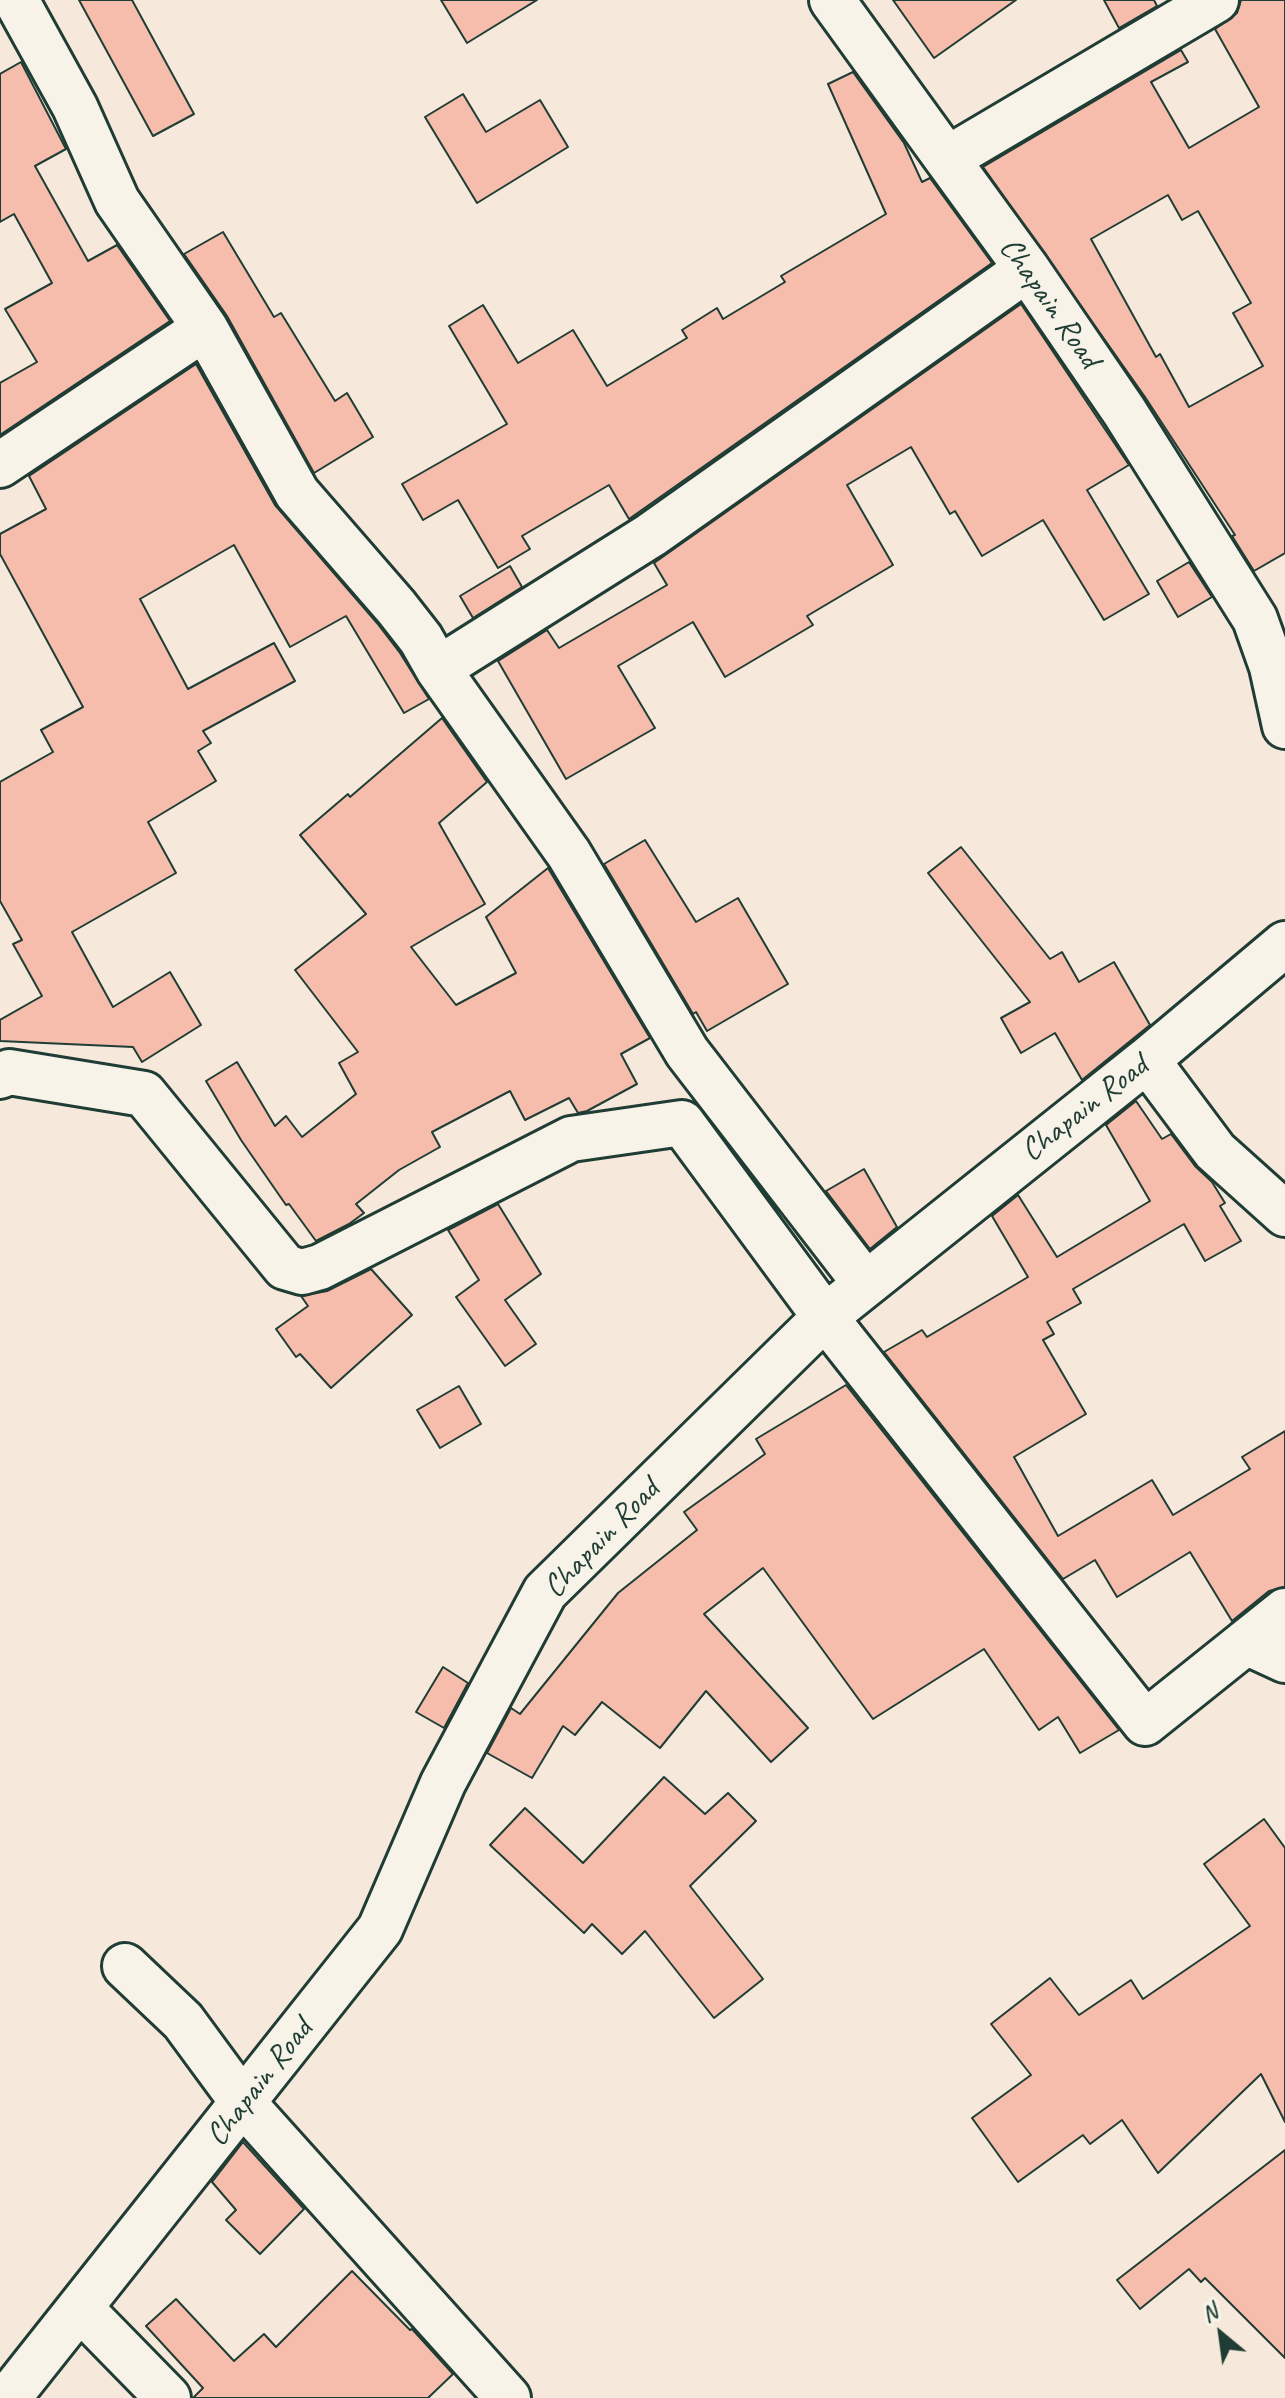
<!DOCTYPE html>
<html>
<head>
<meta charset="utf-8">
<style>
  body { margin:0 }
  #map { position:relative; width:1285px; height:2398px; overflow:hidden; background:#f7e8dc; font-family:Caveat,sans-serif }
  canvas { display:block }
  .north { position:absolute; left:1181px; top:2294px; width:80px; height:80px; -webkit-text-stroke:6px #f7f3e8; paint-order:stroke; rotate:331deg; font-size:22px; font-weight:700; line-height:32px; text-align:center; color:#1f3d34 }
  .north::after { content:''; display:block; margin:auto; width:28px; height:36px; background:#1f3d34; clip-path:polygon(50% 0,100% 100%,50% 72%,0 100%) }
</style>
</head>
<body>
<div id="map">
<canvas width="1285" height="2398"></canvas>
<div class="north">N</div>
</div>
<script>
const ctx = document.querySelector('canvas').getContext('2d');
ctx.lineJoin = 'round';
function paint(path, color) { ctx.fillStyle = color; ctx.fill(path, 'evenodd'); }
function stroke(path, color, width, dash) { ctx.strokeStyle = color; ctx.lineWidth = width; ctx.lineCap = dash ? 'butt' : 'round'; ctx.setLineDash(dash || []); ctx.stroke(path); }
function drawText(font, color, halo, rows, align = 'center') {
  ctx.font = font + ' Caveat,sans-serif'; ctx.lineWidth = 7; ctx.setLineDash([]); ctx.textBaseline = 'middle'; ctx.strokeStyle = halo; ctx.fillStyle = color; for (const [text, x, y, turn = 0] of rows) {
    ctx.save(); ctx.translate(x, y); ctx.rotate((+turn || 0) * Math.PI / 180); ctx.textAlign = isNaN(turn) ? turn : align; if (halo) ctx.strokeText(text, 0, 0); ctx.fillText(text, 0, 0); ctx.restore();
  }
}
const building = new Path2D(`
  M 79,0 L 132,0 L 194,114 L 153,136 Z
  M 441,0 L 537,0 L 467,43 Z
  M 893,0 L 1016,0 L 934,58 Z
  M 1104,0 L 1154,0 L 1157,6 L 1119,28 Z
  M 1241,0 L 1285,0 L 1285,553 L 1254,571 L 1232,536 L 1235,535 L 1145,397 L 983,167 L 1181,50 L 1188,62 L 1151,82 L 1189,148 L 1259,107 L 1215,29 L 1237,13 ZM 1168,195 L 1182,220 L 1198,211 L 1251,303 L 1233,313 L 1263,366 L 1189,407 L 1160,354 L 1156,357 L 1091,239 Z
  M 21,62 L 66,149 L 35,166 L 88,261 L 117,245 L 170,321 L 0,435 L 0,383 L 37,362 L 5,309 L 52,283 L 14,214 L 0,222 L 0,74 Z
  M 853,72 L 904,143 L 922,182 L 930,178 L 992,263 L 629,519 L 609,485 L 522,536 L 530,549 L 498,568 L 458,500 L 423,520 L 402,484 L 507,424 L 449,326 L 483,305 L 518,363 L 573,330 L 607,386 L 687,338 L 682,330 L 717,308 L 723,319 L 785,282 L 781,276 L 886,214 L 828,84 Z
  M 463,94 L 486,132 L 540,100 L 568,147 L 477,203 L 425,117 Z
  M 223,232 L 274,317 L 281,313 L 335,401 L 347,393 L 373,437 L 314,473 L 227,316 L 184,254 Z
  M 1021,304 L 1129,465 L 1087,490 L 1149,594 L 1104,620 L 1043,520 L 982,556 L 955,511 L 950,514 L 911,447 L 847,485 L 893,565 L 807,616 L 813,625 L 725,677 L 693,622 L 618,666 L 655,728 L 566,779 L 498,661 L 547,630 L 559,648 L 667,585 L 654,563 Z
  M 196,364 L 275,505 L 377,623 L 400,653 L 429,699 L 404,713 L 346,616 L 290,647 L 234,545 L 140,599 L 188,689 L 274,643 L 295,681 L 203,731 L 211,743 L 198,751 L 216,781 L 148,822 L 176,873 L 72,932 L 113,1007 L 170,972 L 201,1025 L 142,1062 L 133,1047 L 0,1041 L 0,1020 L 42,996 L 13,944 L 22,940 L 0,901 L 0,782 L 53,752 L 41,730 L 83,707 L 0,554 L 0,534 L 46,509 L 29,476 Z
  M 1189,562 L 1212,597 L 1178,617 L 1157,581 Z
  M 510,566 L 522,587 L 473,618 L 460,596 Z
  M 442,718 L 487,782 L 439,823 L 485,904 L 411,947 L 456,1005 L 516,973 L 486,917 L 548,868 L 650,1038 L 621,1054 L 637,1084 L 587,1111 L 578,1113 L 569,1098 L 525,1120 L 510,1091 L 432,1132 L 440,1147 L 399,1170 L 356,1204 L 364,1213 L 349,1224 L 316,1241 L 289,1204 L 286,1205 L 241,1140 L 206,1081 L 237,1062 L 275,1126 L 286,1116 L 302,1137 L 356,1094 L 339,1063 L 358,1052 L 295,970 L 366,914 L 300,835 L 348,794 L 350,797 Z
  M 645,840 L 696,922 L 738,898 L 788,984 L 707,1031 L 696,1012 L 693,1014 L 604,864 Z
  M 961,847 L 1050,959 L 1062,952 L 1079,982 L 1114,962 L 1150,1025 L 1082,1080 L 1055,1033 L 1021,1053 L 1001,1018 L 1030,1002 L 928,873 Z
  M 1136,1101 L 1162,1139 L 1171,1134 L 1195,1166 L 1212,1182 L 1225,1203 L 1220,1206 L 1241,1241 L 1205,1261 L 1184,1224 L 1073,1289 L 1081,1303 L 1047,1322 L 1054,1334 L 1043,1340 L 1086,1414 L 1014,1457 L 1058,1536 L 1152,1480 L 1173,1515 L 1250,1469 L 1242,1457 L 1285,1431 L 1285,1587 L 1269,1591 L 1232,1621 L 1190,1552 L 1117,1597 L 1095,1560 L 1063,1579 L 884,1352 L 922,1330 L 927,1337 L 1028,1277 L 992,1216 L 1018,1195 L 1057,1257 L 1150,1201 L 1106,1125 Z
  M 864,1169 L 897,1227 L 870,1249 L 826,1191 Z
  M 498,1204 L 541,1274 L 505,1300 L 536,1344 L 505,1366 L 456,1297 L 479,1280 L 448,1230 Z
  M 371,1269 L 412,1315 L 331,1388 L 300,1354 L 296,1357 L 276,1329 L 308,1306 L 301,1296 L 327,1291 Z
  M 846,1385 L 1119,1730 L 1080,1753 L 1058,1717 L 1039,1730 L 984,1649 L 873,1719 L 763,1568 L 704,1614 L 808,1728 L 771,1762 L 706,1691 L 660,1748 L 602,1702 L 575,1735 L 563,1726 L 532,1778 L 487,1753 L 511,1708 L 520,1714 L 618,1593 L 697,1530 L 684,1512 L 765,1454 L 756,1439 Z
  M 459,1386 L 481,1424 L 440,1448 L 417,1410 Z
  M 443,1667 L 468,1683 L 444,1728 L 416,1712 Z
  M 664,1777 L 705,1814 L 728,1793 L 756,1821 L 690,1886 L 763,1979 L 714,2018 L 645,1931 L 622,1954 L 592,1924 L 584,1933 L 490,1845 L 525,1808 L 583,1863 Z
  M 1264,1819 L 1285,1848 L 1285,2122 L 1261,2074 L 1158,2173 L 1122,2120 L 1090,2144 L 1083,2135 L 1018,2182 L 972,2118 L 1031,2075 L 991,2024 L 1050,1978 L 1079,2015 L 1131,1980 L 1143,1999 L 1250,1926 L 1204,1864 Z
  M 243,2142 L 304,2209 L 260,2254 L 226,2220 L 236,2210 L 212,2182 Z
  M 1285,2150 L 1285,2358 L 1205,2278 L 1201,2282 L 1189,2269 L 1140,2309 L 1117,2280 Z
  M 352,2271 L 410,2330 L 412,2329 L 453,2374 L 428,2398 L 193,2398 L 203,2388 L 146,2326 L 176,2299 L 234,2361 L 264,2334 L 276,2347 Z`);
paint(building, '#f6bdad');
stroke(building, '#1f3d34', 2);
const minor = new Path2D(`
  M 16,0 L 75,107 L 117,201 L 205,328 L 297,493 L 396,607 L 421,639 L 438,669 L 569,854 L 687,1052 L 865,1283
  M 832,0 L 947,159
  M 1216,0 L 947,159 L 1027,269 L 1124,411 L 1255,619 L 1272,667 L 1285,726
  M 0,465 L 205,328
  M 438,669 L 651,535 L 1027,269
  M 1147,1060 L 1215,1151 L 1285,1214
  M 0,1076 L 9,1072 L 144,1094 L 285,1267 L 302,1272 L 320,1267 L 571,1139 L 682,1123 L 825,1317 L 1145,1723 L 1285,1611
  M 1246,1642 L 1285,1660
  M 125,1966 L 183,2021 L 244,2104 L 508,2398
  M 80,2308 L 168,2398
  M 8,2398 L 380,1929 L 443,1783 L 545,1592 L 825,1317 L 1147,1060 L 1285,944`);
stroke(minor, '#1f3d34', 50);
stroke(minor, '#f7f3e8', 44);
drawText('32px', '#1f3d34', '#f7f3e8', [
  ["Chapain Road",1049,303,55],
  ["Chapain Road",1085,1109,-38],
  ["Chapain Road",602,1539,-46],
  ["Chapain Road",260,2083,-52]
]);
</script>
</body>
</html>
